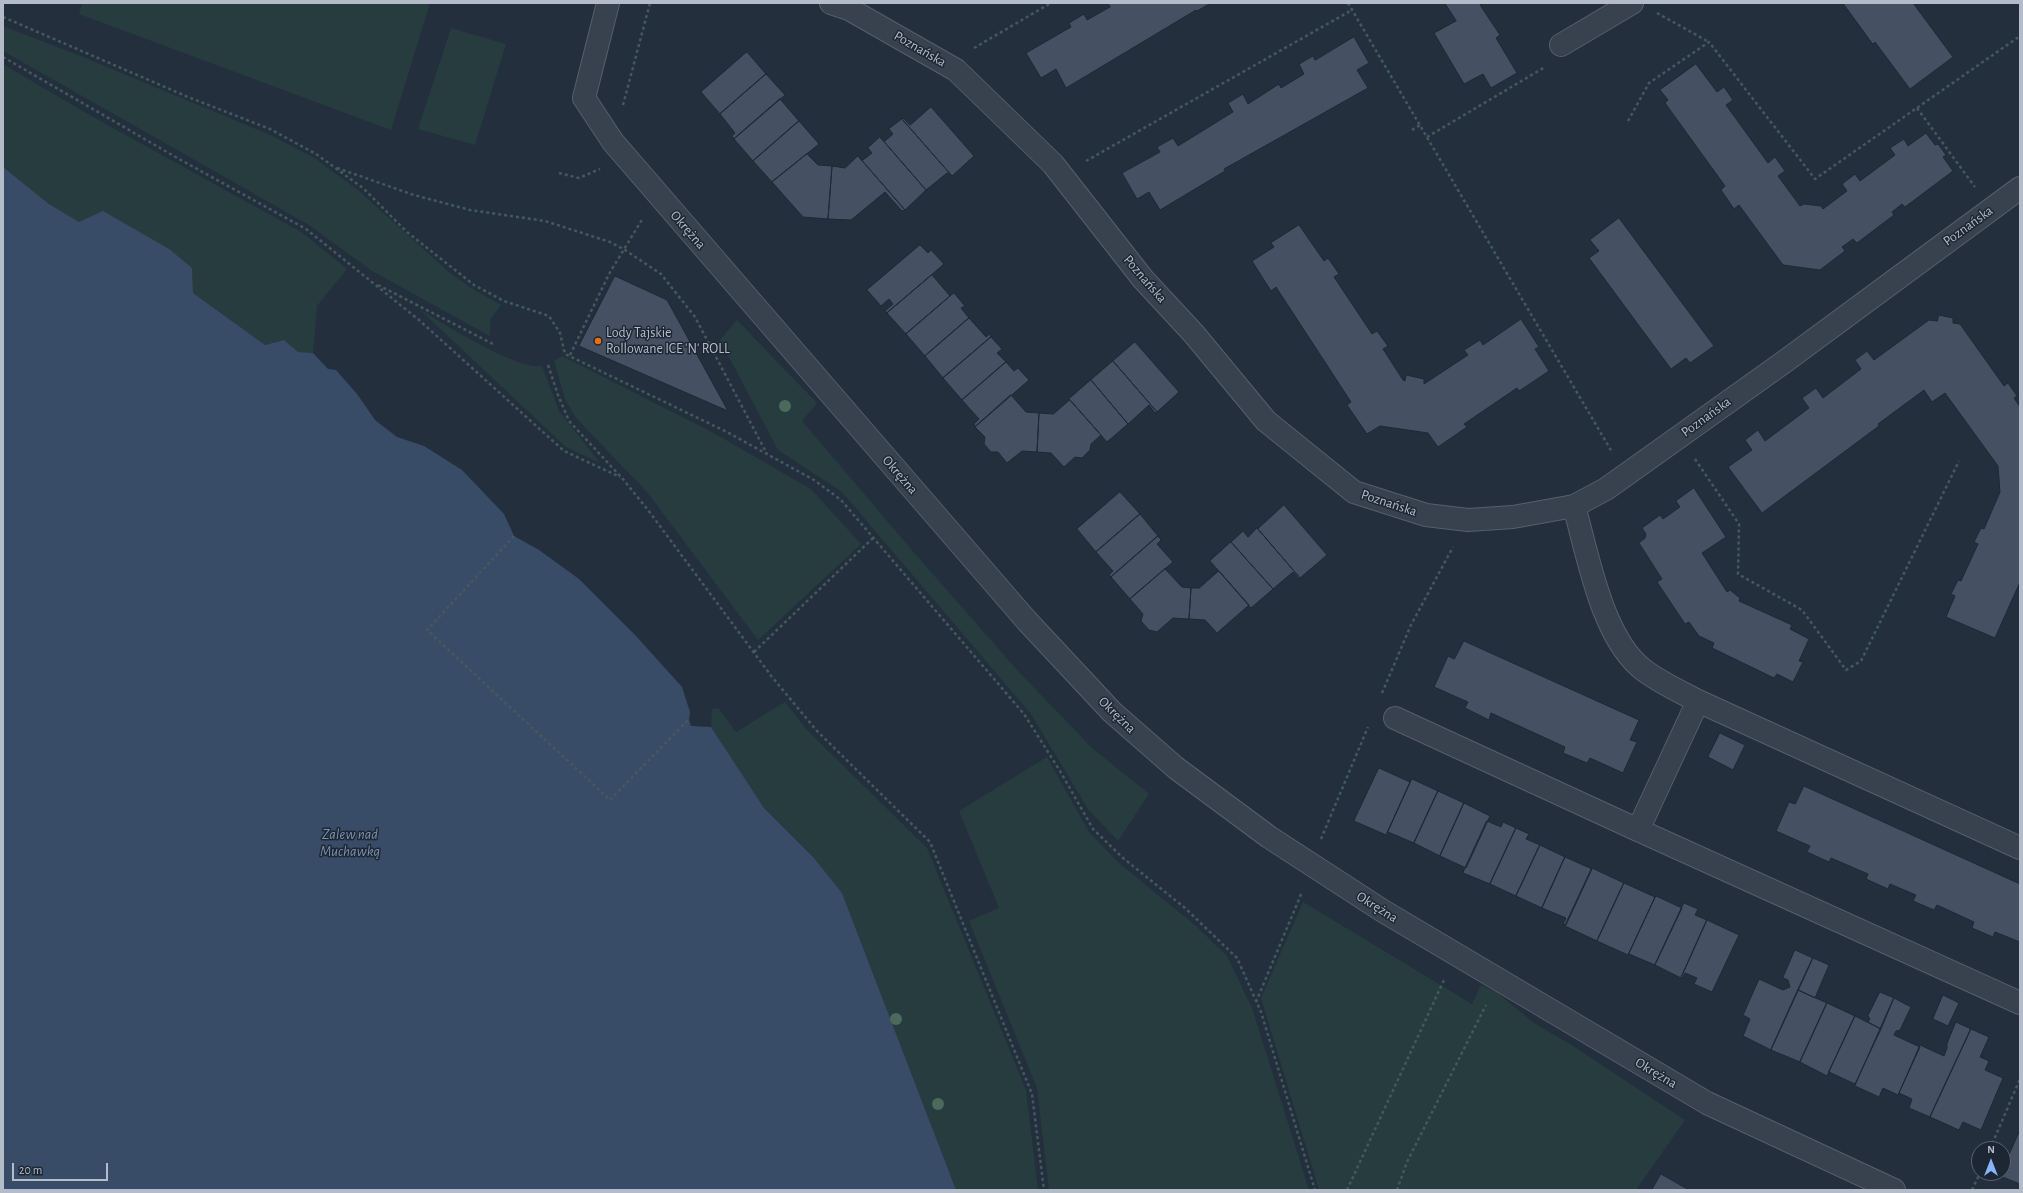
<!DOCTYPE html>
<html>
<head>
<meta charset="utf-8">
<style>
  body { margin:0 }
  #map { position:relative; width:2023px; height:1193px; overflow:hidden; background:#242f3e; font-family:"Alegreya Sans",sans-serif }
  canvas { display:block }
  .frame { position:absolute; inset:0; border:4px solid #b4bcc9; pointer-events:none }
  .north { position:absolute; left:1971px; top:1141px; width:40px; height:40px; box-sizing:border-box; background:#1d2633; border:1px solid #59626f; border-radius:50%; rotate:0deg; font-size:11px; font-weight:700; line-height:16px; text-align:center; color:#b4bcc9 }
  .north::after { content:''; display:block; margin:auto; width:14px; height:18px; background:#8ab4f8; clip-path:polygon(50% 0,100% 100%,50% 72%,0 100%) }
  .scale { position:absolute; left:12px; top:1163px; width:96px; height:18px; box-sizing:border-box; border:2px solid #b4bcc9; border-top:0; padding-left:5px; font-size:12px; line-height:14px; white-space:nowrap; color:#b4bcc9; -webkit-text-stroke:3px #1d2633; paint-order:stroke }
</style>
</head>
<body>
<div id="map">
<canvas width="2023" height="1193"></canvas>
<div class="frame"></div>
<div class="north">N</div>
<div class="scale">20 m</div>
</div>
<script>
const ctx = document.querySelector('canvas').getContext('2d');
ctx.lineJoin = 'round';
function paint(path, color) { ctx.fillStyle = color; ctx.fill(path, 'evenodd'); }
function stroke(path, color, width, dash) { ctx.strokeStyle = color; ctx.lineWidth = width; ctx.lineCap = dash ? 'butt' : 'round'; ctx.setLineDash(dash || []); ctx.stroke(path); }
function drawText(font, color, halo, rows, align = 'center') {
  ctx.font = font + ' "Alegreya Sans",sans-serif'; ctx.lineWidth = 3; ctx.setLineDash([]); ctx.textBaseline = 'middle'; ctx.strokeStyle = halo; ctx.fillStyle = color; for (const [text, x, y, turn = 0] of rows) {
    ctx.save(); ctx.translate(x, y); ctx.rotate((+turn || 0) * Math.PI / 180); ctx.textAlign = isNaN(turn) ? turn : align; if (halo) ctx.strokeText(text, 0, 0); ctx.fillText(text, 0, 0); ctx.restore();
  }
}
paint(new Path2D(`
  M 82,3 L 430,3 L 391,130 L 79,14 Z
  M 3,26 L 83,57 L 268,134 L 313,157 L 358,190 L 450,273 L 476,291 L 501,305 L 490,320 L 490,336 L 372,271 L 309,225 L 3,51 Z
  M 451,28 L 506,44 L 475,145 L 418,129 Z
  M 3,64 L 86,113 L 303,233 L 347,269 L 317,306 L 313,353 L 298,352 L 284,340 L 265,345 L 193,293 L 192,268 L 79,222 L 49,204 L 3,167 Z
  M 419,309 C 444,324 516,370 542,366 L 559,411 L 600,463 L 566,447 Z
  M 737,320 L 817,403 L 802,421 L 917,556 L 1018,671 L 1092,748 L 1149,794 L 1118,841 L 1088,809 L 1031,714 L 842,492 L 778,450 L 720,340 Z
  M 562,356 L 712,432 L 811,489 L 861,544 L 758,640 L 647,492 L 576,418 L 565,399 L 554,361 Z
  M 785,702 L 806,729 L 927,848 L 1026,1090 L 1038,1190 L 956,1190 L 842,893 L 814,858 L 764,808 L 711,727 L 712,709 L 718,708 L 736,732 Z
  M 1047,757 L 1089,832 L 1119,863 L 1196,926 L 1227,956 L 1252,1008 L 1309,1190 L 1049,1190 L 1037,1088 L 969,921 L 999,908 L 959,811 Z
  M 1303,902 L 1472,1004 L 1481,985 L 1499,994 L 1534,1023 L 1570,1044 L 1685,1120 L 1636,1190 L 1319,1190 L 1261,998 Z`), '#263c3f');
paint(new Path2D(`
  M 3,167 L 49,204 L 79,222 L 103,211 L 169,249 L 192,268 L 193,293 L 265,345 L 284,340 L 298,352 L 313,353 L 328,369 L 336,370 L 357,394 L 375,420 L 397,437 L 424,446 L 462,470 L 504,514 L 514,536 L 539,550 L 579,579 L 636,636 L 682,687 L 690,712 L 689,719 L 691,726 L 711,727 L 764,808 L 814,858 L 842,893 L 956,1190 L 3,1190 Z`), '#394c67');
const building = new Path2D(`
  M 1108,3 L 1211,3 L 1197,11 L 1196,10 L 1066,88 L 1056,69 L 1041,78 L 1026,53 L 1071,27 L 1069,23 L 1084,14 L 1087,20 L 1110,7 Z
  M 1445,3 L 1484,3 L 1480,5 L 1500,35 L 1496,38 L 1517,73 L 1491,88 L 1483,74 L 1464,84 L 1434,33 L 1456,21 Z
  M 1843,3 L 1913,3 L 1953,57 L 1910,89 L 1875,42 L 1873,44 Z
  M 1354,37 L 1369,63 L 1357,70 L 1368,88 L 1224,169 L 1225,171 L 1160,210 L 1149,192 L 1137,199 L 1122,173 L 1160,152 L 1157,147 L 1173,138 L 1178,146 L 1233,112 L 1228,103 L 1243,94 L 1248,104 L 1279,84 L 1281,88 L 1304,74 L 1299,64 L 1313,56 L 1315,60 Z
  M 747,52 L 766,74 L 720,114 L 701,92 Z
  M 1696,64 L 1717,92 L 1724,87 L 1733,100 L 1726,105 L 1768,163 L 1775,157 L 1785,171 L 1778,176 L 1800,206 L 1804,204 L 1821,206 L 1823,209 L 1847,191 L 1842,184 L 1855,174 L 1860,181 L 1895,155 L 1890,148 L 1904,139 L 1908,146 L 1926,133 L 1935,145 L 1938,144 L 1946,155 L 1943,157 L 1953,171 L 1905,207 L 1902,204 L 1892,212 L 1894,215 L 1857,243 L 1853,239 L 1842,247 L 1845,251 L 1820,270 L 1783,265 L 1739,205 L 1734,209 L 1721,190 L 1725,186 L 1665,103 L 1668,100 L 1660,90 Z
  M 766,74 L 785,95 L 734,139 L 732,136 L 735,133 L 720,114 Z
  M 780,99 L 799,121 L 753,161 L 734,139 Z
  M 931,107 L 974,156 L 952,176 L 902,119 L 903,118 L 910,125 Z
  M 902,119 L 952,176 L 947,173 L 926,190 L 880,137 L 885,141 L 893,134 L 889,129 Z
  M 799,121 L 819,144 L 772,182 L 753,161 Z
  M 880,137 L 926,190 L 905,210 L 858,156 L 863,160 L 872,153 L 868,148 Z
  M 807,154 L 818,165 L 832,166 L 828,219 L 803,217 L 772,182 Z
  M 858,156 L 905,210 L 902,211 L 885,192 L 851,220 L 828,219 L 832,166 L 845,168 Z
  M 1619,218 L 1714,346 L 1690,363 L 1686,358 L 1671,369 L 1589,258 L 1599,251 L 1590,240 Z
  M 1299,225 L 1324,261 L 1328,258 L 1339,274 L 1334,277 L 1372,334 L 1377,331 L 1388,346 L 1383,349 L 1403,380 L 1405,381 L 1406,375 L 1424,379 L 1424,384 L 1468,355 L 1464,350 L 1480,340 L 1483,345 L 1521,319 L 1539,347 L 1535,349 L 1549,371 L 1519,391 L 1517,388 L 1464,424 L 1467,427 L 1438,447 L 1428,433 L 1380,426 L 1367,434 L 1347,405 L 1351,402 L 1276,287 L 1271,291 L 1252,261 L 1274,247 L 1271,243 Z
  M 920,245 L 928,253 L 931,250 L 944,264 L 887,313 L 885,311 L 893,304 L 889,299 L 881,306 L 867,290 Z
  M 932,275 L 950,296 L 906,334 L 887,313 Z
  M 615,276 L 667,300 L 728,411 L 579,346 Z
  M 954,293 L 965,306 L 961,308 L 969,318 L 925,356 L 906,334 Z
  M 1939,315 L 1953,318 L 1953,323 L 1960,324 L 2004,386 L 2008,383 L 2017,396 L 2014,398 L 2020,407 L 2020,582 L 1995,638 L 1946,617 L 1955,596 L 1951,594 L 1958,580 L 1961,581 L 1978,544 L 1974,542 L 1981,528 L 1984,529 L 2000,492 L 1998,466 L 1945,393 L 1932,402 L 1924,390 L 1878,424 L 1879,426 L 1762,513 L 1728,467 L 1752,450 L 1745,440 L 1758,430 L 1765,441 L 1809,408 L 1802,398 L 1816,388 L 1823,398 L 1861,369 L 1855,360 L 1867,351 L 1874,360 L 1929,320 L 1937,321 Z
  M 969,318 L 986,337 L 990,334 L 991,337 L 943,378 L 925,356 Z
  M 991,337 L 1002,349 L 997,353 L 1006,362 L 962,400 L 943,378 Z
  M 1135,342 L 1179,392 L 1157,412 L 1113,361 Z
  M 1113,361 L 1157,412 L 1155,413 L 1149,405 L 1128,424 L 1091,380 Z
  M 1006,362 L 1014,371 L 1018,368 L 1029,380 L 975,427 L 974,424 L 979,419 L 962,400 Z
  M 1091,380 L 1128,424 L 1107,442 L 1069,399 Z
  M 1011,395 L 1026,412 L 1039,413 L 1037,452 L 1022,451 L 1007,463 L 998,452 L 991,452 L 984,444 L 985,437 L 975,427 Z
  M 1070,400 L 1101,435 L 1091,444 L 1090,450 L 1082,458 L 1075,457 L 1064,467 L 1051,453 L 1037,452 L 1039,413 L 1053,414 Z
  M 1694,488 L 1726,537 L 1702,553 L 1727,592 L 1730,590 L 1740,598 L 1739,601 L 1792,625 L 1790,629 L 1809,639 L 1799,661 L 1803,662 L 1793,682 L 1777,674 L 1774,678 L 1712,648 L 1714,643 L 1699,636 L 1689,622 L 1685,624 L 1657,582 L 1662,579 L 1639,543 L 1645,538 L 1646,534 L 1642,528 L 1660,515 L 1663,519 L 1680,507 L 1676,501 Z
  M 1120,492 L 1140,514 L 1096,552 L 1077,529 Z
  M 1284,505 L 1327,555 L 1300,578 L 1258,529 Z
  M 1140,514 L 1158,536 L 1111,577 L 1109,575 L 1113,571 L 1096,552 Z
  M 1257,528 L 1300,578 L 1299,579 L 1293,572 L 1273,589 L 1231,542 L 1243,531 L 1248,537 Z
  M 1158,536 L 1161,540 L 1157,544 L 1173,562 L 1130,599 L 1111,577 Z
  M 1231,542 L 1273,589 L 1251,608 L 1210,561 Z
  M 1165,569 L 1182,587 L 1191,588 L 1189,619 L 1173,618 L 1157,632 L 1149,630 L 1141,621 L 1143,614 L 1130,599 Z
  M 1219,571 L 1249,605 L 1217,633 L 1205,620 L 1189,619 L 1191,588 L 1199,588 Z
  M 1464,641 L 1639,720 L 1630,740 L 1637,742 L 1623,773 L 1590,758 L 1587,763 L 1563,753 L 1565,747 L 1491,713 L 1489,720 L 1465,708 L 1468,702 L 1434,687 L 1448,656 L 1454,659 Z
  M 1720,733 L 1745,745 L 1733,770 L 1708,757 Z
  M 1379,768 L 1410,782 L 1386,835 L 1354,821 Z
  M 1412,779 L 1438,791 L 1414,843 L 1388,832 Z
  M 1804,786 L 2020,884 L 2020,942 L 1995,932 L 1993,937 L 1972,928 L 1974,922 L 1937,905 L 1934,910 L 1913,901 L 1916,895 L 1890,884 L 1888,889 L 1866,879 L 1868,874 L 1831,858 L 1829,862 L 1807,852 L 1810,846 L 1776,831 L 1789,802 L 1795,804 Z
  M 1438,791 L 1464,803 L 1440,856 L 1414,843 Z
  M 1464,803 L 1490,816 L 1466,868 L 1440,856 Z
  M 1487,821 L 1501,827 L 1503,822 L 1516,828 L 1490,884 L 1463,873 Z
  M 1516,828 L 1529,834 L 1526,839 L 1540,845 L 1516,896 L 1490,884 Z
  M 1540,845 L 1565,857 L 1542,908 L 1516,896 Z
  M 1565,857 L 1592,869 L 1566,925 L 1563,924 L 1566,918 L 1542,908 Z
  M 1592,868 L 1624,883 L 1597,941 L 1565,926 Z
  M 1624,883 L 1655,897 L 1628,955 L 1597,941 Z
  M 1656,896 L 1682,908 L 1655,965 L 1629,954 Z
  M 1684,903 L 1698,909 L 1695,915 L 1707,920 L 1681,978 L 1655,965 Z
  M 1707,920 L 1739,935 L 1712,992 L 1694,984 L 1697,978 L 1685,973 L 1682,979 L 1681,978 Z
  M 1795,950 L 1813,958 L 1771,1050 L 1743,1036 L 1750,1019 L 1743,1015 L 1759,979 L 1783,990 L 1790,987 L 1788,980 L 1783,978 Z
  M 1813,958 L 1829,965 L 1815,998 L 1798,990 Z
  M 1798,990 L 1827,1003 L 1800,1062 L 1771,1050 Z
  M 1880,992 L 1894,998 L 1881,1029 L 1868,1022 L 1870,1019 L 1868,1016 Z
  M 1943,995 L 1959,1003 L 1948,1026 L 1933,1019 Z
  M 1894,998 L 1911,1007 L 1900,1030 L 1896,1031 L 1894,1035 L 1920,1047 L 1898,1095 L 1883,1088 L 1879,1097 L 1855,1086 Z
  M 1827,1003 L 1855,1016 L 1827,1076 L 1800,1062 Z
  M 1855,1016 L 1881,1029 L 1855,1084 L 1829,1072 Z
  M 1956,1022 L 1971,1029 L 1930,1117 L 1909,1108 L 1912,1099 L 1899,1093 L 1920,1045 L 1944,1056 L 1947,1048 L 1947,1044 Z
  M 1971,1029 L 1989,1037 L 1980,1057 L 1989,1061 L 1985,1070 L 2003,1078 L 1981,1130 L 1963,1122 L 1959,1130 L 1930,1117 Z
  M 2020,1130 L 2020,1184 L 2000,1176 Z
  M 1661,1174 L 1689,1190 L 1652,1190 Z`);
paint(building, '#455162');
stroke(building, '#1f2835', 1);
const minor = new Path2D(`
  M 608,3 L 584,98 L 613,142 L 1027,621 L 1112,712 L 1176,768 L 1269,837 L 1383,911 L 1707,1103 L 1894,1190
  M 831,3 L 849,9 L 956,70 L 1053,164 L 1143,279 L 1194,334 L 1266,421 L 1354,492 L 1426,515 L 1468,520 L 1513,517 L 1574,506 L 1606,489 L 1784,362 L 2020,188
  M 1561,45 L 1632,3
  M 1574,506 C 1588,555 1602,640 1645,671 C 1661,683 1681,692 1698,701 L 1638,830 L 2020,1003
  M 1698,701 L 2020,848
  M 1395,718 L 1638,830`);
stroke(minor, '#565f6c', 24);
stroke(new Path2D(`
  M 1348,3 L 1612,452
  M 1657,13 L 1709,42
  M 3,17 L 188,97 L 270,129 L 316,154 L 363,188 L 407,232 L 474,285 L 504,301 L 549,316 L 560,333 L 565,354 L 727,432 L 814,480 L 841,500 L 1024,714 L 1060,771 L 1093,829 L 1123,858 L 1185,908 L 1237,958 L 1261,1012 L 1315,1190
  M 974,48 L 1051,3
  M 3,57 L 179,159 L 306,229 L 419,320 L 564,451 L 620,477
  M 623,105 L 650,3
  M 1917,108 L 1975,187
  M 1628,121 L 1649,83 L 1709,42 L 1815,179 L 2020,36
  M 1412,130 L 1420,125
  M 1427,137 L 1545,67
  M 1086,161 L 1352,10
  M 337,168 L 414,195 L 470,210 L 545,221 L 610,242 L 625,250 L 661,274 L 695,317 L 767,454
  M 559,173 L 579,178 L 600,169
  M 378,285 L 493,344
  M 570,355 L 609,274 L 643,218
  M 548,365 L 558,395 L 569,421 L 622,478 L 648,510 L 772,677 L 817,731 L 930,842 L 1032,1094 L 1044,1190
  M 1695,459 L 1739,524 L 1738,574 L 1802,610 L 1846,670 L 1861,661 L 1959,461
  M 514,536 L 427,630 L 610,800 L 689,719
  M 754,652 L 873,538
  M 1382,693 L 1411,625 L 1453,547
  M 1321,839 L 1368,727
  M 1256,1002 L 1302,892
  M 1990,1149 L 2020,1079
  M 1347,1190 L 1444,980
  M 1397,1190 L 1407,1162 L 1486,1005
  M 1972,1190 L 1980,1173`), '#44595c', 2.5, [3, 3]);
stroke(minor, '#38414e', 22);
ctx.fillStyle = '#4b6a5d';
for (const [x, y] of [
  [785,406],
  [896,1019],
  [938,1104]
]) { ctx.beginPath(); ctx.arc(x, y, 6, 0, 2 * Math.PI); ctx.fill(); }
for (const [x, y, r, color] of [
  [598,341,4,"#e8710a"]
]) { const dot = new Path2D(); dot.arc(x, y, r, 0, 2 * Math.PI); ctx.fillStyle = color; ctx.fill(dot); stroke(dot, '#1d2633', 1.5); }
drawText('14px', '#b4bcc9', '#1d2633', [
  ["Poznańska",920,49,30],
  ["Poznańska",1968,226,-36],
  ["Okrężna",688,230,49],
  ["Poznańska",1145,279,49],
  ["Poznańska",1706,417,-36],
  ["Okrężna",900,475,49],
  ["Poznańska",1389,503,18],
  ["Okrężna",1117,715,44],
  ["Okrężna",1377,907,32],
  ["Okrężna",1656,1073,31]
]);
drawText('14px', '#b4bcc9', '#1d2633', [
  ["Lody Tajskie",606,333],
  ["Rollowane ICE 'N' ROLL",606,349]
], 'left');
drawText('italic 15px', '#7c92b1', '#1d2633', [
  ["Zalew nad",350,834],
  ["Muchawką",350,851]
]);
</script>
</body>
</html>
